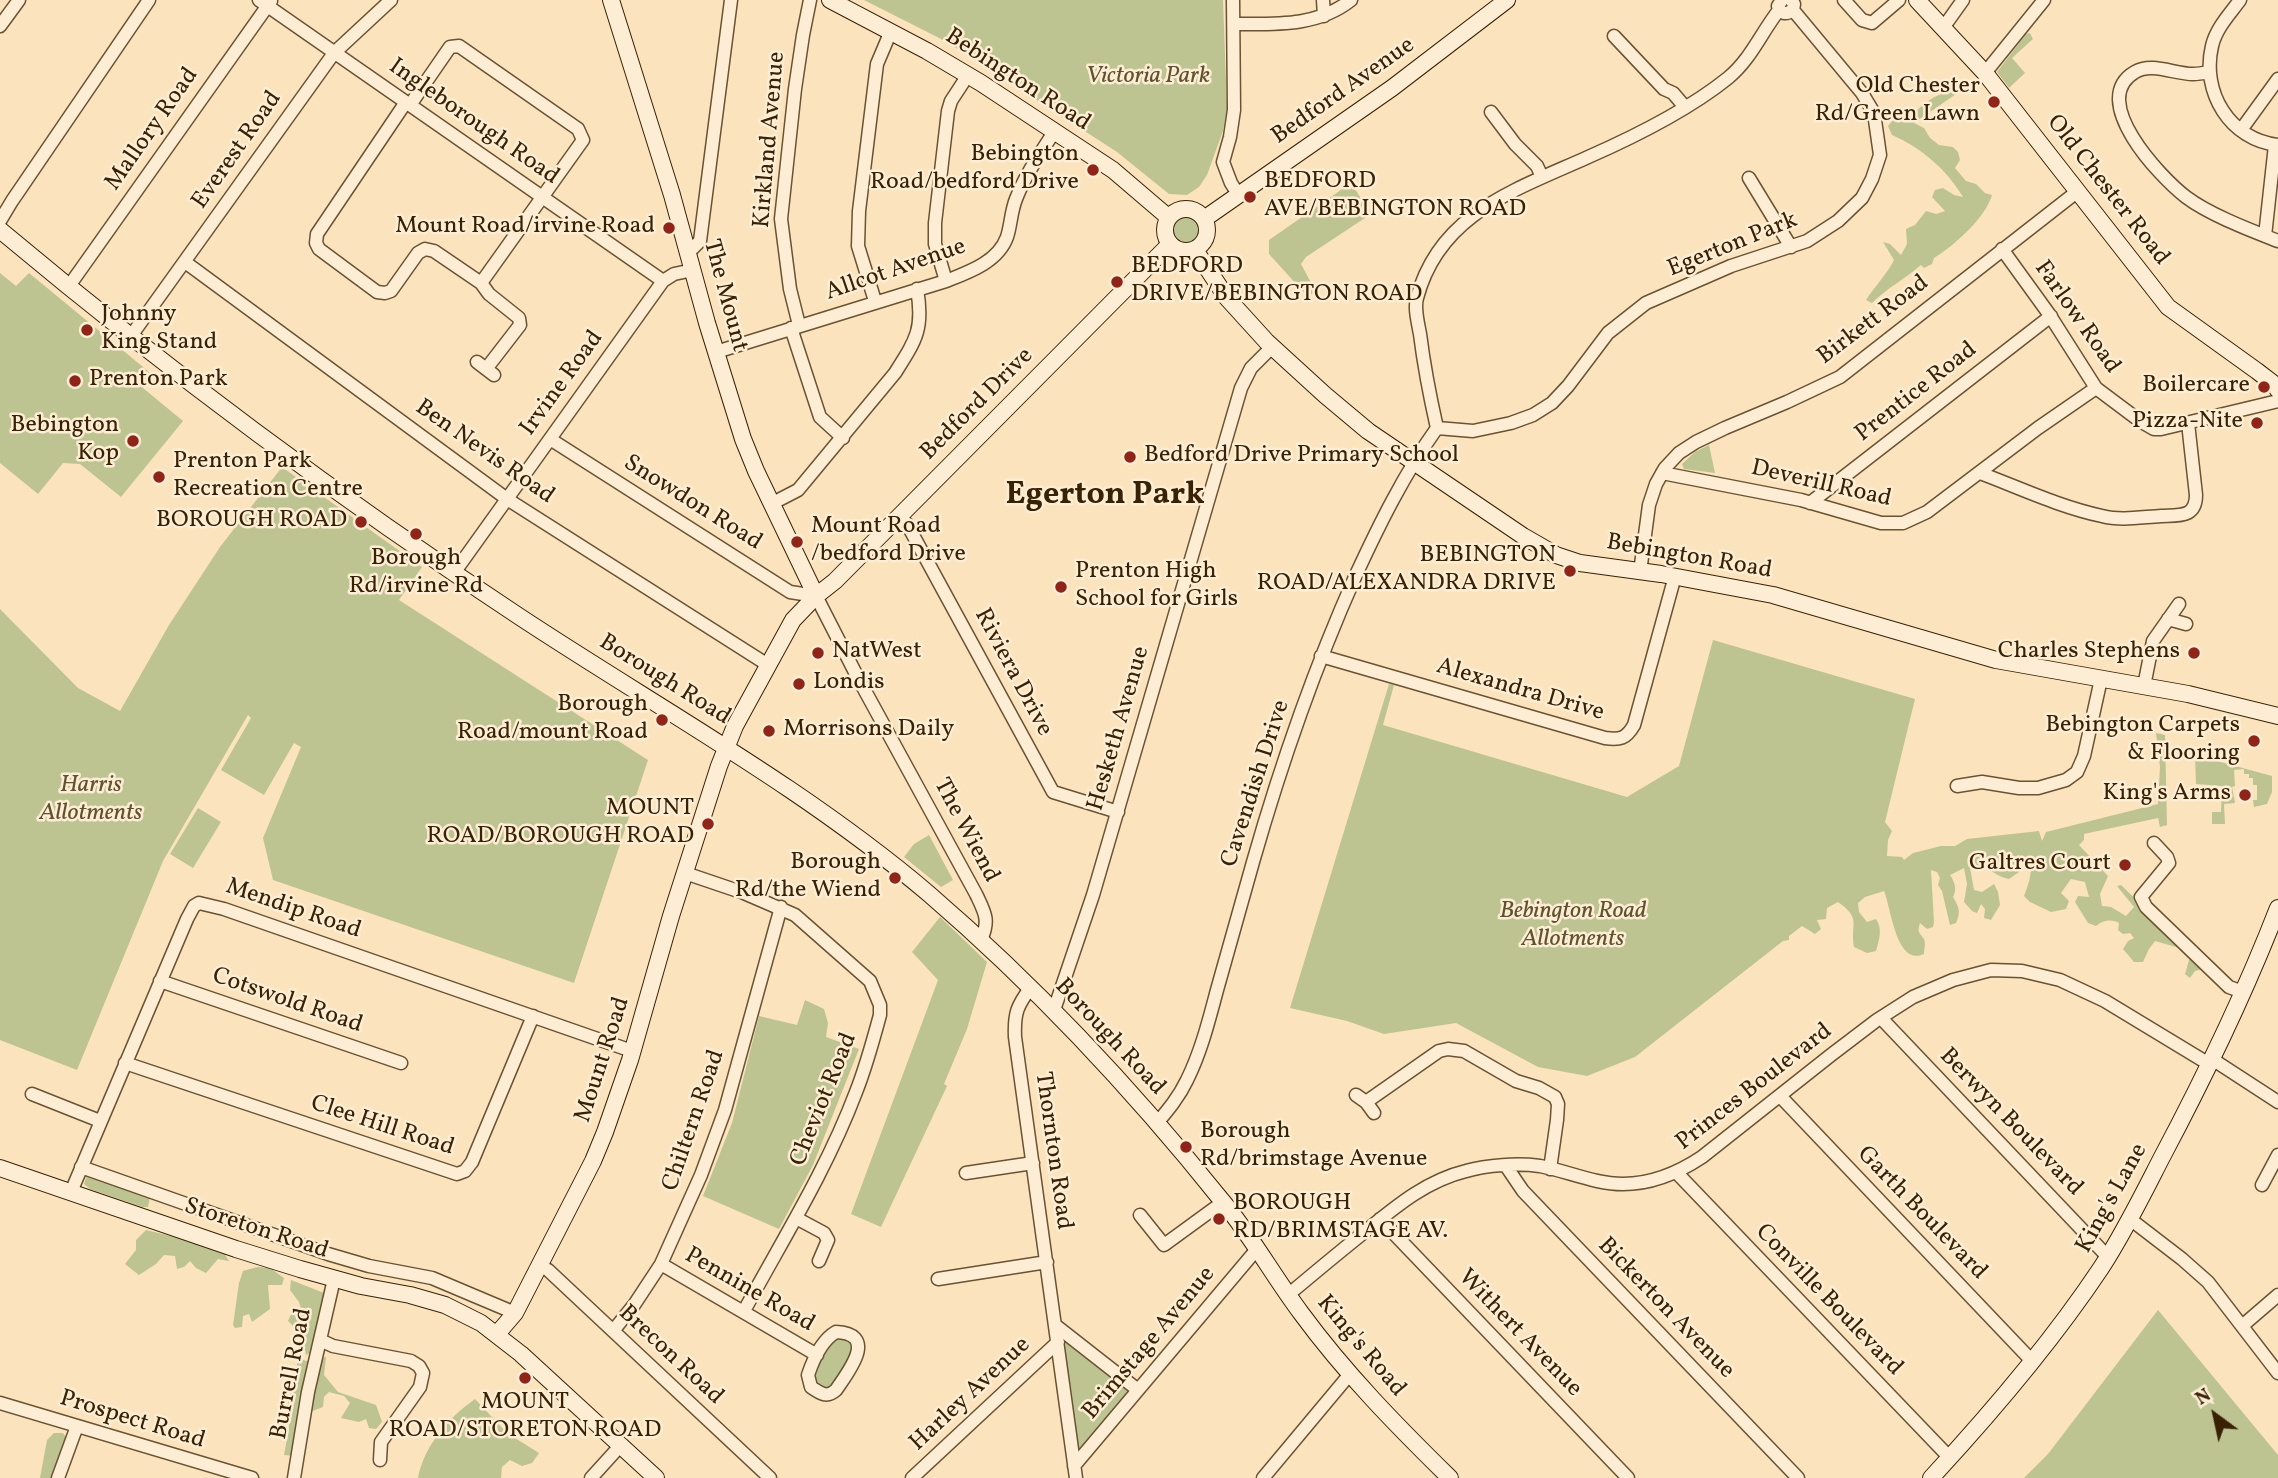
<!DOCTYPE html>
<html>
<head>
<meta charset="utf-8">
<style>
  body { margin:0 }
  #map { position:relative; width:2278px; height:1478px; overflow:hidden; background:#fbe3bd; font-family:Vollkorn,serif }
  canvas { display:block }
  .north { position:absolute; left:2180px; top:1380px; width:70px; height:70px; -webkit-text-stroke:5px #fcedd4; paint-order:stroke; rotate:327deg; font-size:19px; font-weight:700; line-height:28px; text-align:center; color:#392104 }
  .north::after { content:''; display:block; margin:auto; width:24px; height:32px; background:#392104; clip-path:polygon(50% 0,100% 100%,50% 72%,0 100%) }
</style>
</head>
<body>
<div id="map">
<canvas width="2278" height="1478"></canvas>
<div class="north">N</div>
</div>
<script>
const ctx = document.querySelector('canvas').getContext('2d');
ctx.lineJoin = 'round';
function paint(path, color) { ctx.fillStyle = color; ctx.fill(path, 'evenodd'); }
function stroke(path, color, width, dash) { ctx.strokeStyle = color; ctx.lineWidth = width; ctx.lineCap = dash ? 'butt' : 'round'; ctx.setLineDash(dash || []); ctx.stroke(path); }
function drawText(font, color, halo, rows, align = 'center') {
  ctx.font = font + ' Vollkorn,serif'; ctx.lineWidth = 5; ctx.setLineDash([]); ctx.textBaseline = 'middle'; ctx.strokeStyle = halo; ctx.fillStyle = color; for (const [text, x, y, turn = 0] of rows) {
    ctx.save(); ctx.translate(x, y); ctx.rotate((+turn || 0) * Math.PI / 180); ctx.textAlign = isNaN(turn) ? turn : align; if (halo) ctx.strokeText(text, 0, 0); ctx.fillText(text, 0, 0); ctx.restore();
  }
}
paint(new Path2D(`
  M 864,0 L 1223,0 L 1227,109 L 1223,131 L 1207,175 L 1199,187 L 1187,195 L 1169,194 L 1117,152 L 947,42 Z
  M 2030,33 L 2033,39 L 2012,58 L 2025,73 L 2009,88 L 1997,72 L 2026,34 Z
  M 1970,81 L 1972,83 L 1914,123 L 1924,128 L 1930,138 L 1939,145 L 1953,147 L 1958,152 L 1960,160 L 1955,168 L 1966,181 L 1976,184 L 1985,193 L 1992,195 C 1986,217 1954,246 1934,258 L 1932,264 L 1924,268 L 1921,265 C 1905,279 1887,288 1872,303 L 1866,300 C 1875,286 1887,274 1894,260 L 1883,242 L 1890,244 L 1901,255 L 1907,244 L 1906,229 L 1915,225 L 1926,211 L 1936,214 L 1945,211 L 1932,197 L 1935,190 L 1943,188 L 1954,195 L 1963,197 C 1946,169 1922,148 1892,135 L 1888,126 L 1894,119 L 1906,120 C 1916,112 1927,99 1939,95 C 1950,92 1959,88 1970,81 Z
  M 1351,183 L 1371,214 L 1306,257 L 1301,264 L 1316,292 L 1307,296 L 1269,254 L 1269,240 Z
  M1170 230a16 16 0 1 1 32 0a16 16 0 1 1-32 0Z
  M 0,273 L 16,286 L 29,273 L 154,376 L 143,388 L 183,421 L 121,497 L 80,464 L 63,463 L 38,494 L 0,463 Z
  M 1709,445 L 1715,473 L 1684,469 L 1682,464 L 1695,452 Z
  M 282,467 L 422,567 L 399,600 L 648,760 L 574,983 L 273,880 L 263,838 L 301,747 L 294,743 L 264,795 L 221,770 L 251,718 L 248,715 L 163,861 L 77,1070 L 0,1040 L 0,609 L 78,688 L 120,711 L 169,625 L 220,547 Z
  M 1713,640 L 1915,699 L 1885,822 L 1892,831 L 1888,840 L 1887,856 L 1902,857 L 1904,860 L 1913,853 L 1941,846 L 1955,846 L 1967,839 L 2039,831 L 2042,841 L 2046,832 L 2158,804 L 2160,767 L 2156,733 L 2165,735 L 2167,825 L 2160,827 L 2158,818 L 2084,834 L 2084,840 L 2079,845 L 2108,876 L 2100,894 L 2102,906 L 2111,907 L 2126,916 L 2134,907 L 2117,886 L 2121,885 L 2202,964 L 2203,969 L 2195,971 L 2190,978 L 2185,974 L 2190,957 L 2183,949 L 2155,941 L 2149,949 L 2143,962 L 2134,962 L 2123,949 L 2128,941 L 2134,938 L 2130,933 L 2123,934 L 2118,930 L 2119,923 C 2110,919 2104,920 2096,926 L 2088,923 L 2075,902 L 2078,896 L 2089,897 L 2085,882 L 2071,879 L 2061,893 L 2069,901 L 2066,909 L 2051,912 L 2030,902 L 2024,896 C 2029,883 2034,870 2028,857 L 2021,861 L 2019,872 L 2009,879 C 1990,875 1994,865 1970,868 L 1974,890 L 1982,892 L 1994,884 L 1998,892 L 2000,905 L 1991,920 L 1984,918 L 1985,909 L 1981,904 L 1977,913 L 1972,911 L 1964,902 L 1967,884 L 1964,868 L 1950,875 C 1955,882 1957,890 1953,897 C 1959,907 1961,912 1956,923 L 1950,925 L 1942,891 L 1938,885 L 1940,878 L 1937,872 L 1931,870 L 1934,922 L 1933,927 L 1927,929 L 1920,923 C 1917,932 1919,932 1924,939 C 1926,943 1924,950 1924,954 C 1896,967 1891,907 1884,891 L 1865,897 L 1858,903 L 1859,912 L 1867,922 L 1876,919 C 1883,929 1879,940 1876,951 L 1867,953 L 1854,947 C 1850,923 1862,919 1838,902 L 1827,908 L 1826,919 L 1817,920 L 1821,929 L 1815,934 L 1802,926 L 1789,936 L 1789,940 L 1783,941 L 1635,1057 L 1587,1076 L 1538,1067 L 1456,1023 L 1384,1034 L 1347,1021 L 1290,1008 L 1389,684 L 1394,685 L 1383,725 L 1627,797 L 1679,766 Z
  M 2195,755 L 2272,776 L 2272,792 L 2267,804 L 2254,807 L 2253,800 L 2257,800 L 2257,785 L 2253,785 L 2253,778 L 2249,778 L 2249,774 L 2244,774 L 2244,769 L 2234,770 L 2235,786 L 2232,787 L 2235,803 L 2224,804 L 2225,824 L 2212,824 L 2212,812 L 2221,812 L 2222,786 L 2196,784 Z
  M 198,808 L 221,822 L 193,868 L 170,854 Z
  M 929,835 L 953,880 L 941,887 L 904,857 L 914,844 Z
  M 940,917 L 987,962 L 967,1029 L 944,1084 L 947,1086 L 881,1227 L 851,1214 L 938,980 L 912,952 Z
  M 805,1000 L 824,1009 L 828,1023 L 826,1037 L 859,1049 L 813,1165 L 779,1229 L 703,1196 L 732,1123 L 759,1016 L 797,1025 Z
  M 87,1175 L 150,1197 L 148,1207 L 142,1207 L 90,1189 L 84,1184 Z
  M 146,1230 L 187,1240 L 224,1253 L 229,1261 L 218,1259 L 206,1273 L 196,1268 L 190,1261 L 184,1267 L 177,1269 L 175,1256 L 164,1255 L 156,1264 L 139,1275 L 125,1264 L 136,1250 L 136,1240 Z
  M 257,1267 L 270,1268 L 284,1278 L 282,1285 L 268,1285 L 270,1309 L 252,1322 L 249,1314 L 243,1316 L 242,1327 L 235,1328 L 233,1325 L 239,1283 L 243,1271 Z
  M 291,1280 L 324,1293 L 310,1353 L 306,1355 C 304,1340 299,1331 288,1321 L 292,1312 L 302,1313 L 299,1302 L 290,1290 Z
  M 2158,1310 L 2278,1455 L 2278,1478 L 2024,1478 L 2048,1454 Z
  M 835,1337 L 852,1341 L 856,1350 L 829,1392 L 813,1384 L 812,1374 Z
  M 1067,1339 L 1133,1392 L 1082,1450 L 1078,1448 L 1064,1341 Z
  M 326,1357 L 324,1375 L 338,1392 L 376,1405 L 382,1422 L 376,1429 L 369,1428 L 366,1419 L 359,1422 L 341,1418 L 350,1403 L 344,1396 L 329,1392 L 324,1397 L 323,1407 L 302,1415 L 294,1456 L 284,1455 L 289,1428 L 288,1400 L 296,1377 L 297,1364 L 301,1359 L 306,1361 Z
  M 475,1399 L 507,1433 L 539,1453 L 532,1463 L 522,1466 L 510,1460 L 502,1467 L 501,1478 L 418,1478 C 424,1446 448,1418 475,1399 Z
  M 54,1433 L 63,1433 L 68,1440 L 52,1478 L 40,1478 L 47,1440 Z`), '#bdc492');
const street = new Path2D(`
  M 259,0 L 663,281
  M 1233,0 L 1234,110 L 1230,137 L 1223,162 L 1231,183 L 1238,194
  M 1323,0 L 1324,16
  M 1782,0 L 1778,6 C 1780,14 1786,15 1793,10 L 1794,4 L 1791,0
  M 1844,0 L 1862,20 L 1872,23 L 1899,0
  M 2240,0 C 2230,14 2216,28 2212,46 C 2201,92 2230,140 2278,145
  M 1234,24 C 1275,24 1317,27 1351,0
  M 0,26 L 19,0
  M 1943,28 L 1963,0
  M 1614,36 L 1664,89 L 1673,93 L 1685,107
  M 2209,72 C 2204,73 2198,74 2193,74 C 2174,74 2152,62 2135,72 C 2087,100 2160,177 2186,197 C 2210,215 2250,230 2278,241
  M 1985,73 L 2044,0
  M 406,102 L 317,234 L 316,243 L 319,249 L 377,292 L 385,293 L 391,291 L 418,253 L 425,249 L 434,251 L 481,283
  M 410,105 L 450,47 L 459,46 L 578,129 L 583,140 L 481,283
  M 1491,112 L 1515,144 L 1537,166 L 1542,177
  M 2241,130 L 2278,79
  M 1749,178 L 1791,247
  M 0,221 L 12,201 L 149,0
  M 2265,236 L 2275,145
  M 2002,249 L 2049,314 L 2096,388 L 2140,421 L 2154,429 L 2161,429 L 2278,401
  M 689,252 L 700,241 L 731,0
  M 185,262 L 507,499 L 768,665
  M 946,281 L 935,244 L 935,223 L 948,111 L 951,101 L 968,75
  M 481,283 L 489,294 L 519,318 L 520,325 L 486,369
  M 69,286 L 271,1
  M 875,301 L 858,246 L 859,211 L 877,64 L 891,31
  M 799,325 L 790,289 L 781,219 L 795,89 L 803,35 L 810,0
  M 791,328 L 820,417 L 843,438
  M 131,336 L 334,53 L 391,0
  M 716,352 L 946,281 C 969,272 998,262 1007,237 C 1011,225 1011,211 1016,199 C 1025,175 1040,154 1054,132
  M 477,362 L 494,375
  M 1437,428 L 1473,431 L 1511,423 L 1533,415 L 1552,403 L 1568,386 L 1608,333 L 1646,303 L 1731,266 L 1807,241 L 1838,221 L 1862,198 L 1872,179 L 1880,155 L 1874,113 L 1862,93 L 1793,10
  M 550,439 L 790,592 L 816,596 L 858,678 L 976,894 C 985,913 990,920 981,940
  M 1662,473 L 1801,500 L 1881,523 L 1903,523 L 1927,512 L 2038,428 L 2096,388
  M 1980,473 C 2020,488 2060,507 2102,516 C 2121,521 2142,517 2161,516 C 2179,515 2196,518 2196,495 L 2188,423
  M 1810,503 L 2051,316
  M 771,504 L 798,490 L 895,373 C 916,340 924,329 917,289
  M 899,516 L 907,524 L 1053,792 L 1118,812
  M 1640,572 L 1649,505 L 1656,484 L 1665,468 L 1679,453 L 1696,442 L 1725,428 L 1787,402 L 1840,377 L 2078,191
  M 454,573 L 663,281 L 674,274 L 693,270
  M 2168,619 L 2186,624
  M 1321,656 L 1605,738 C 1620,740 1626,739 1634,725 L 1675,576
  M 2144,686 L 2153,641 L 2179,604
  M 1957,786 L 1982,782 L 2019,788 L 2038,788 L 2066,780 L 2077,772 L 2084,756 L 2101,679
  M 2154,843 L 2167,857 L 2169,863 L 2141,897 L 2146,907 L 2229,987 L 2243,992
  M 685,873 L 744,893 L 795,915 L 870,981 L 880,1005 L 880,1015 C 873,1041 866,1067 856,1092 C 827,1169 783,1239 744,1311
  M 160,981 L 401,1063
  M 1031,987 C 1017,1006 1014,1013 1015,1037 L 1076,1478
  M 1054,1010 L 1093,895 L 1241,388 L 1251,368 L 1272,347
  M 1881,1018 L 2108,1257
  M 2212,1059 L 2278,1102
  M 125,1063 L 457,1174 L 465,1171 L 472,1162 L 533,1016
  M 32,1094 L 100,1121
  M 1356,1095 L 1366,1102 L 1374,1113
  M 1780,1096 L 2032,1361
  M 1366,1102 L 1439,1051 L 1448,1049 L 1464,1051 L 1516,1081 L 1539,1088 L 1555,1097 L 1558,1104 L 1557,1120 L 1550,1169
  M 1157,1123 C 1168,1110 1179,1097 1187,1080 C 1201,1052 1209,1020 1217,990 C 1229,947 1241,904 1253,862 C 1281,764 1314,669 1355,577 C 1379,525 1404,474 1437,428 C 1430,397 1424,366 1420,334 C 1418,323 1414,308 1417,298 C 1439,214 1515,190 1586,158 C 1634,137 1687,111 1728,78 C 1751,59 1761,33 1779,10
  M 1506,1166 L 1523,1191 L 1798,1478
  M 81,1167 L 328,1254 L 369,1266 L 432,1278 L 515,1313
  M 1676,1172 L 1950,1458
  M 966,1173 L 1033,1163
  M 2262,1185 L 2278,1155
  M 71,1192 L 187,919 L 194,906 L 199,903 L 224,909 L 632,1051
  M 1140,1215 L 1164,1245 L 1223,1202
  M 796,1218 L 824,1233 L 828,1240 L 819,1261
  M 1380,1219 L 1628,1478
  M 2130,1219 L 2182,1259 L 2208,1282 L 2278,1373
  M 661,1264 L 817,1355
  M 540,1266 L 548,1270 L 770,1478
  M 938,1279 L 1047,1262
  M 1288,1295 C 1313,1274 1337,1254 1362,1234 C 1394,1208 1425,1181 1466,1171 C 1487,1165 1517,1163 1540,1166 C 1567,1171 1595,1184 1623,1184 C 1653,1184 1678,1173 1702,1157 L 1831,1055 L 1877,1020 L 1913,997 L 1953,980 L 1991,970 L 2022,971 L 2060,980 L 2105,1001 L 2209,1064
  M 1055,1325 L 1138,1390
  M 2242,1326 L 2278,1295
  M 613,1331 L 634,1305 L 661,1264 L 701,1175 L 725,1110 L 781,907
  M 836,1332 C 879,1334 848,1372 836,1390 C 827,1398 821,1394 811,1387 L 808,1375 C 813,1360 822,1340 836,1332 Z
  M 320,1340 L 333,1346 L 411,1361 L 419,1366 L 423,1373 L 420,1387 L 381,1442 L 380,1460
  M 0,1403 L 252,1478
  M 1074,1466 L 1257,1249
  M 58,1478 L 77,1426
  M 294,1478 L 308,1392 L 334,1279
  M 591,1478 L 620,1446
  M 912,1478 L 1058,1342
  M 1263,1478 L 1350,1374`);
const secondary = new Path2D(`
  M 611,0 L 672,195 L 707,323 L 743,439 L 756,471 L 816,596
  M 830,0 L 927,51 L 981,83 L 1113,170 L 1168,217
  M 1917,0 L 1985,73 L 2168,307 L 2257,371 L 2274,384 L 2278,390
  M1165 230a21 21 0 1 1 42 0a21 21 0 1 1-42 0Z
  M 1204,219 L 1392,88 L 1507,0
  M 0,230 C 166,369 339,498 520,617 C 658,708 803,787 929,894 C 1037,987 1134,1091 1223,1202 C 1252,1237 1274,1277 1301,1313 C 1345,1373 1397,1426 1450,1478
  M 1195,250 L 1227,298 L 1267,342 L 1325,395 L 1368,431 L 1523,536 L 1556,555 L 1580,563 L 1661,574 L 1773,595 L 1996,660 L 2188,694 L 2278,716
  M 0,1168 L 236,1249 L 300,1269 L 361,1286 L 410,1295 L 445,1305 L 481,1323 L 521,1354 L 656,1478
  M 497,1334 L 515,1313 L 593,1161 L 605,1132 L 630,1060 L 671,916 L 719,766 L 735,726 L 793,620 L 816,596 L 835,581 L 1170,244
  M 1931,1478 C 1992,1412 2051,1343 2101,1268 C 2124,1233 2143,1194 2162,1157 C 2205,1076 2245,993 2278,908`);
stroke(street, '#6a5232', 15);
stroke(secondary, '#392104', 18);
stroke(street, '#fcedd4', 12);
stroke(secondary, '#fcedd4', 16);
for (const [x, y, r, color] of [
  [1994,102,7,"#8f2418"],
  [1093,170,7,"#8f2418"],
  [1250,197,7,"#8f2418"],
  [669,228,7,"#8f2418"],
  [1117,282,7,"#8f2418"],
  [87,330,7,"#8f2418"],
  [75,381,7,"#8f2418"],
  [2264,387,7,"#8f2418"],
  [2257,423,7,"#8f2418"],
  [133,441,7,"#8f2418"],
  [1130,457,7,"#8f2418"],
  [159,477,7,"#8f2418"],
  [361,522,7,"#8f2418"],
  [416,534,7,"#8f2418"],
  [797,542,7,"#8f2418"],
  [1570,571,7,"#8f2418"],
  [1061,587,7,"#8f2418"],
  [818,653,7,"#8f2418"],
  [2194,653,7,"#8f2418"],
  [799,684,7,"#8f2418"],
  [662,720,7,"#8f2418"],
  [769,731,7,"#8f2418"],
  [2254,741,7,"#8f2418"],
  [2245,795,7,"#8f2418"],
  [708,824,7,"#8f2418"],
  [2125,865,7,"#8f2418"],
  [895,878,7,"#8f2418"],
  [1186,1147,7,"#8f2418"],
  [1219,1219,7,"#8f2418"],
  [525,1378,7,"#8f2418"]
]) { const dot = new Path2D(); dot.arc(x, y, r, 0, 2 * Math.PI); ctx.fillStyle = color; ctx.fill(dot); stroke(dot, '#fcedd4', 2.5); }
drawText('italic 24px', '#61522f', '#fcedd4', [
  ["Victoria Park",1148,78],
  ["Harris",91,787],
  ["Allotments",91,815],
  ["Bebington Road",1573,913],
  ["Allotments",1573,941]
]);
drawText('24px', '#392104', '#fcedd4', [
  ["Bebington Road",1017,81,33],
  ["Bedford Avenue",1344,92,-35],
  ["Ingleborough Road",473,123,35],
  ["Mallory Road",153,130,-55],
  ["Kirkland Avenue",771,140,-85],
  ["Everest Road",238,151,-55],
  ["Old Chester Road",2107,191,52],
  ["Egerton Park",1733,246,-22],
  ["Allcot Avenue",896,271,-19],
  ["The Mount",724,296,75],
  ["Farlow Road",2076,318,55],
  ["Birkett Road",1874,321,-37],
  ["Irvine Road",563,384,-54],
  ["Prentice Road",1917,393,-38],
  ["Bedford Drive",978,405,-45],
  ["Ben Nevis Road",484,453,35],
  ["Deverill Road",1821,485,13],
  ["Snowdon Road",692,504,32],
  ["Bebington Road",1689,558,10],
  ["Riviera Drive",1012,673,62],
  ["Borough Road",664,681,32],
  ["Alexandra Drive",1520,691,16],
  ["Hesketh Avenue",1120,729,-74],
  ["Cavendish Drive",1257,784,-72],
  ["The Wiend",965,831,62],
  ["Mendip Road",293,910,19],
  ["Cotswold Road",287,1002,19],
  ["Borough Road",1109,1038,47],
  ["Mount Road",604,1060,-72],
  ["Princes Boulevard",1755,1088,-38],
  ["Cheviot Road",825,1100,-68],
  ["Chiltern Road",695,1121,-71],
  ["Berwyn Boulevard",2010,1123,46],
  ["Clee Hill Road",382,1127,18],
  ["Thornton Road",1052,1151,82],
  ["King's Lane",2113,1199,-61],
  ["Garth Boulevard",1921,1214,46],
  ["Storeton Road",256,1230,18],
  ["Pennine Road",749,1291,30],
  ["Conville Boulevard",1828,1301,46],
  ["Bickerton Avenue",1665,1309,46],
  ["Withert Avenue",1519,1334,46],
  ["Brimstage Avenue",1150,1344,-50],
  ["King's Road",1360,1347,50],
  ["Brecon Road",670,1356,43],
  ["Burrell Road",293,1374,-79],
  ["Harley Avenue",971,1395,-43],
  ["Prospect Road",132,1421,17]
]);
drawText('24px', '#392104', '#fcedd4', [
  ["Old Chester",1980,88],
  ["Rd/Green Lawn",1980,116],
  ["Bebington",1079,156],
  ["Road/bedford Drive",1079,184],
  ["BEDFORD",1264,183,"left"],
  ["AVE/BEBINGTON ROAD",1264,211,"left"],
  ["Mount Road/irvine Road",655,228],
  ["BEDFORD",1131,268,"left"],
  ["DRIVE/BEBINGTON ROAD",1131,296,"left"],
  ["Johnny",101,316,"left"],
  ["King Stand",101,344,"left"],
  ["Prenton Park",89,381,"left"],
  ["Boilercare",2250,387],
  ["Pizza-Nite",2243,423],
  ["Bebington",119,427],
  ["Kop",119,455],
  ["Bedford Drive Primary School",1144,457,"left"],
  ["Prenton Park",173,463,"left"],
  ["Recreation Centre",173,491,"left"],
  ["BOROUGH ROAD",347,522],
  ["Mount Road",811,528,"left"],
  ["/bedford Drive",811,556,"left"],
  ["BEBINGTON",1556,557],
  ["ROAD/ALEXANDRA DRIVE",1556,585],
  ["Borough",416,560,"center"],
  ["Rd/irvine Rd",416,588,"center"],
  ["Prenton High",1075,573,"left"],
  ["School for Girls",1075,601,"left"],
  ["NatWest",832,653,"left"],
  ["Charles Stephens",2180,653],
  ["Londis",813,684,"left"],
  ["Borough",648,706],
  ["Road/mount Road",648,734],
  ["Bebington Carpets",2240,727],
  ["& Flooring",2240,755],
  ["Morrisons Daily",783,731,"left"],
  ["King's Arms",2231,795],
  ["MOUNT",694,810],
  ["ROAD/BOROUGH ROAD",694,838],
  ["Borough",881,864],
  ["Rd/the Wiend",881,892],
  ["Galtres Court",2111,865],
  ["Borough",1200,1133,"left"],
  ["Rd/brimstage Avenue",1200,1161,"left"],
  ["BOROUGH",1233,1205,"left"],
  ["RD/BRIMSTAGE AV.",1233,1233,"left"],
  ["MOUNT",525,1404,"center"],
  ["ROAD/STORETON ROAD",525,1432,"center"]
], 'right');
drawText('bold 32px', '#392104', '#fcedd4', [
  ["Egerton Park",1105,497]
]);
</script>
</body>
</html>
